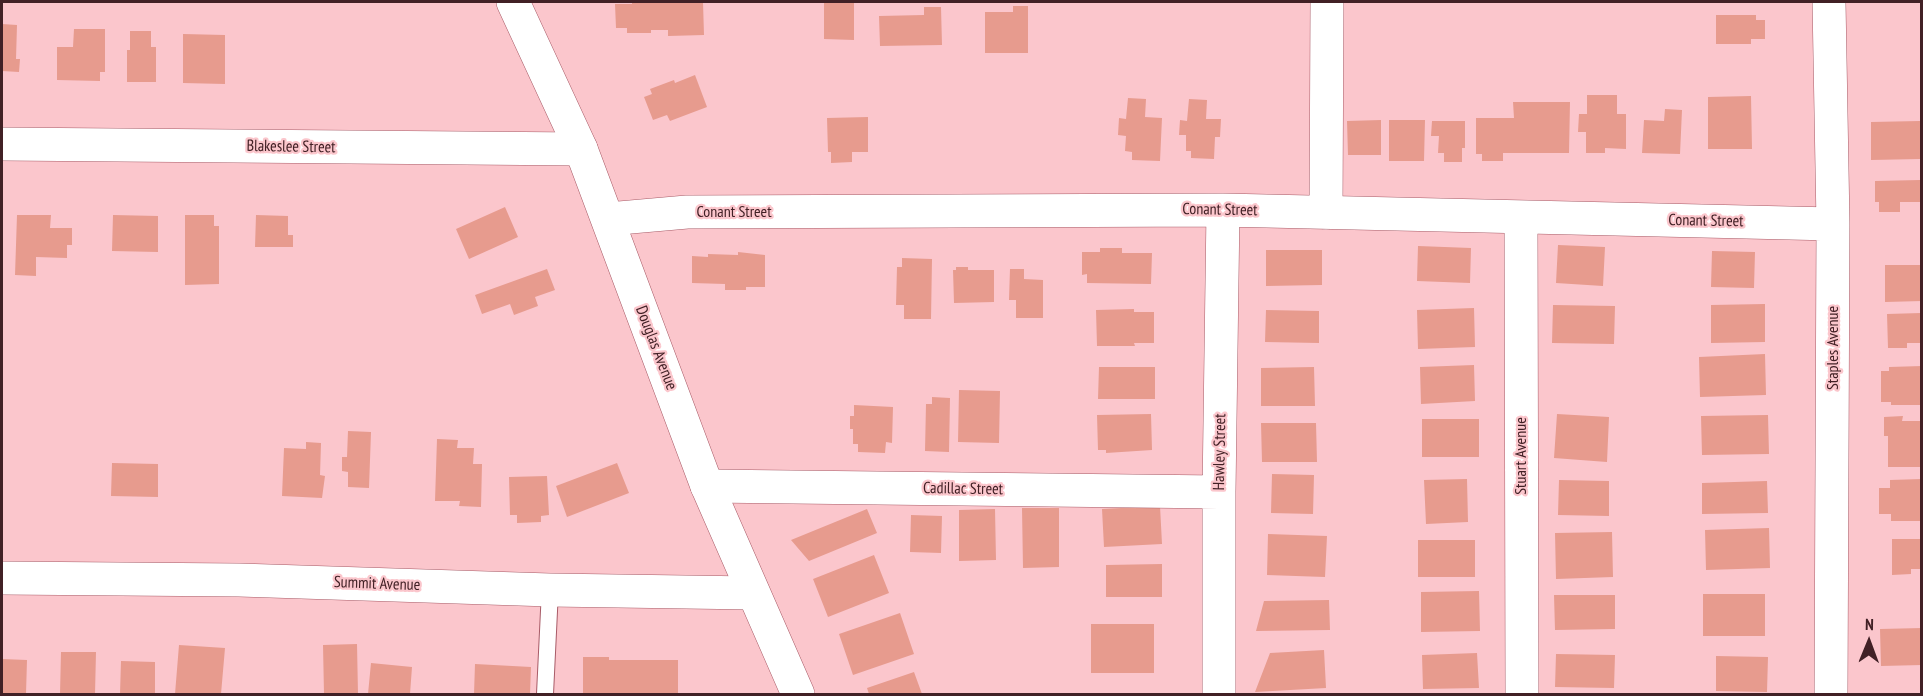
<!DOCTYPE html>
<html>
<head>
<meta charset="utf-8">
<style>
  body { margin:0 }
  #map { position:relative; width:1923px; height:696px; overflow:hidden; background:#fbc6cc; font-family:"PT Sans Narrow",sans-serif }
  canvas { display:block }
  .frame { position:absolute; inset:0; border:3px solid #412025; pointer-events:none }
  .north { position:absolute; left:1839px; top:612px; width:60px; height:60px; -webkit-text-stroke:4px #fbc6cc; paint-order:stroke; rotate:1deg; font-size:16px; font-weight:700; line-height:24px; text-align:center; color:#412025 }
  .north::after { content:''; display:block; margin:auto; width:21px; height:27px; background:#412025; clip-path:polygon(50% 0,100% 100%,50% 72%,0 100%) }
</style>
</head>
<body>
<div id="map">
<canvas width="1923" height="696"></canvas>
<div class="frame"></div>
<div class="north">N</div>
</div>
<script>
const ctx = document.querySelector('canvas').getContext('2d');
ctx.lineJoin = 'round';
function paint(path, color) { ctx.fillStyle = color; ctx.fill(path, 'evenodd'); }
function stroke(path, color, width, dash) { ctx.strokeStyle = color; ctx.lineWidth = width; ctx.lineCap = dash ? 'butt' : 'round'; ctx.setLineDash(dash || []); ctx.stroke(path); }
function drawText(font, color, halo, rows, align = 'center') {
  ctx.font = font + ' "PT Sans Narrow",sans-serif'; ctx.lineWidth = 4.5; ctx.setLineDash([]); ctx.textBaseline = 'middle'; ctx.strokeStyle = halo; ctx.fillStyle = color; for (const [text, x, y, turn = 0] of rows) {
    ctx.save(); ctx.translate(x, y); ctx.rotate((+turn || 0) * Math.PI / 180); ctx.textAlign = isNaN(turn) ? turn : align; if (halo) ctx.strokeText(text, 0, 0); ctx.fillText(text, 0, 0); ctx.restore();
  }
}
paint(new Path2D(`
  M 632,2 L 703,2 L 704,35 L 668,36 L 668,30 L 651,30 L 651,33 L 627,33 L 627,28 L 616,28 L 615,4 L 632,4 Z
  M 824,2 L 854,2 L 854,40 L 824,39 Z
  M 1013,6 L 1028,6 L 1028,53 L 985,53 L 985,12 L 1013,12 Z
  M 924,7 L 941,7 L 942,45 L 880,46 L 879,16 L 924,15 Z
  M 1716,15 L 1756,15 L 1756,20 L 1765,20 L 1765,39 L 1751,39 L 1751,44 L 1716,44 Z
  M 2,24 L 17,25 L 16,59 L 20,59 L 19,72 L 2,71 Z
  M 74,29 L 105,29 L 105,72 L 100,72 L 100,81 L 57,80 L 57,47 L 73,47 Z
  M 130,31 L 151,31 L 151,47 L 156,47 L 156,82 L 127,82 L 127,50 L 130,50 Z
  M 183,34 L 225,35 L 225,84 L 183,83 Z
  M 695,75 L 707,107 L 670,121 L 667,115 L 653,120 L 644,97 L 652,94 L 650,89 L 674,80 L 675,83 Z
  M 1587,95 L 1617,95 L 1617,114 L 1626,114 L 1626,149 L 1605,148 L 1605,153 L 1586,153 L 1586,132 L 1578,132 L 1579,114 L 1587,114 Z
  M 1751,96 L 1752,149 L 1708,149 L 1708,97 Z
  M 1128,98 L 1146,99 L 1145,117 L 1162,118 L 1160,161 L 1132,160 L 1132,152 L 1125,151 L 1126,136 L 1118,135 L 1119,118 L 1126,119 Z
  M 1189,99 L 1207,100 L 1206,119 L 1221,119 L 1220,137 L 1215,137 L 1214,159 L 1191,158 L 1191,151 L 1186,151 L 1186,135 L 1179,135 L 1180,120 L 1187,121 Z
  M 1513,102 L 1570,102 L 1569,153 L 1503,153 L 1503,161 L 1482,161 L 1482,154 L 1476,154 L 1476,118 L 1514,118 Z
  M 1665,109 L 1682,110 L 1680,154 L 1642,153 L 1644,120 L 1664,121 Z
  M 868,117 L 868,152 L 852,152 L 852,162 L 831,163 L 831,152 L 828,152 L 827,118 Z
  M 1381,120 L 1381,155 L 1348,155 L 1347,121 Z
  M 1389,120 L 1425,120 L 1424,161 L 1389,161 Z
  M 1432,121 L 1465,121 L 1465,148 L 1462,148 L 1462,162 L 1444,162 L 1444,153 L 1438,153 L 1439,136 L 1431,136 Z
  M 1920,121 L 1920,159 L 1871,160 L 1871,122 Z
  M 1920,180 L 1920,202 L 1900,202 L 1900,212 L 1879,212 L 1879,202 L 1875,202 L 1875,181 Z
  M 505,207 L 518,237 L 469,259 L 456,229 Z
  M 17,215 L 51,215 L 50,228 L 72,228 L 72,245 L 67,245 L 67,258 L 36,257 L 36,276 L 15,275 Z
  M 113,215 L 158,216 L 158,252 L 112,251 Z
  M 185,215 L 214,215 L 214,226 L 219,226 L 219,284 L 185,285 Z
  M 256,215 L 288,216 L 288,235 L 293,235 L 293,247 L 255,247 Z
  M 1558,245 L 1605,247 L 1603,286 L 1556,283 Z
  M 1418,246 L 1471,248 L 1470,283 L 1417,281 Z
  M 1100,248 L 1122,248 L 1122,253 L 1152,253 L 1151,284 L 1087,283 L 1087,274 L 1082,275 L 1082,252 L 1100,252 Z
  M 1266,250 L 1322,250 L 1322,285 L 1266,286 Z
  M 1712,251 L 1755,252 L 1754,288 L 1711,287 Z
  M 738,252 L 765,255 L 765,287 L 746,287 L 746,290 L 725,290 L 725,284 L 692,283 L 692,256 L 708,257 L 708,254 L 738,255 Z
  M 902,258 L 932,259 L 931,319 L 904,319 L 904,305 L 896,305 L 897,267 L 902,267 Z
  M 1885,265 L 1922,265 L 1922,301 L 1885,302 Z
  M 956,267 L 968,267 L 968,270 L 994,270 L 994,302 L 954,303 L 953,270 L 956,270 Z
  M 547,269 L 555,290 L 535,297 L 538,306 L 514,315 L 510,304 L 482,314 L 475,295 Z
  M 1010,269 L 1024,269 L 1024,279 L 1043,280 L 1043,318 L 1016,318 L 1016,300 L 1009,300 Z
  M 1765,304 L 1765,342 L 1711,343 L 1711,305 Z
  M 1553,305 L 1615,306 L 1614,344 L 1552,343 Z
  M 1474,308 L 1475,347 L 1418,349 L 1417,310 Z
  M 1134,309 L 1134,312 L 1154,312 L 1154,343 L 1134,343 L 1135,346 L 1097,346 L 1096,310 Z
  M 1266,310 L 1319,311 L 1319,343 L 1265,342 Z
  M 1921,313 L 1922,343 L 1907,343 L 1907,348 L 1888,348 L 1887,314 Z
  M 1765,354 L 1766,395 L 1700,397 L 1699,357 Z
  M 1474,365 L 1475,401 L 1421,404 L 1420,367 Z
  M 1922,366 L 1922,405 L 1891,405 L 1891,402 L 1881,402 L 1881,371 L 1889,371 L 1889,367 Z
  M 1099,367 L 1155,367 L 1155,399 L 1098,399 Z
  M 1314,367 L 1315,406 L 1261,406 L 1261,368 Z
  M 959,390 L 1000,391 L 999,443 L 958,442 Z
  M 932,397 L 950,398 L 949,452 L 925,451 L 926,404 L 932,404 Z
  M 854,405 L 893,407 L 892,443 L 886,442 L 885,453 L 858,452 L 858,444 L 853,444 L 853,429 L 850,429 L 850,416 L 854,416 Z
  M 1151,414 L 1152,450 L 1106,453 L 1106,450 L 1098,450 L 1097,415 Z
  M 1557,414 L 1609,417 L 1607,462 L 1554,458 Z
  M 1768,415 L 1769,454 L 1702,455 L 1701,416 Z
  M 1903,416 L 1902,421 L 1922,421 L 1922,467 L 1888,467 L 1888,436 L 1884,436 L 1884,417 Z
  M 1422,419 L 1479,419 L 1479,457 L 1422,457 Z
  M 1261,423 L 1316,423 L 1317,462 L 1262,462 Z
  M 348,431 L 371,432 L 369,488 L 348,487 L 348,472 L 342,471 L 342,457 L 347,457 Z
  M 437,439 L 458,440 L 457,448 L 474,448 L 473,464 L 482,464 L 481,507 L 459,506 L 460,501 L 435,501 Z
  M 306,442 L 321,443 L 320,475 L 325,476 L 322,498 L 282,496 L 284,448 L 306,449 Z
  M 112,463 L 158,464 L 158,497 L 111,496 Z
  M 617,463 L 629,493 L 567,517 L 556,486 Z
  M 1272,474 L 1314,475 L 1313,514 L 1271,513 Z
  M 547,476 L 549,515 L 541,516 L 541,522 L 517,523 L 517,515 L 510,515 L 509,477 Z
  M 1467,479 L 1468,522 L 1426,524 L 1424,480 Z
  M 1922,479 L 1922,521 L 1891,521 L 1891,514 L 1879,514 L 1879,488 L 1890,488 L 1890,480 Z
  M 1559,480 L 1609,481 L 1609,516 L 1558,515 Z
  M 1767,481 L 1768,513 L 1702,514 L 1702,483 Z
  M 1160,506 L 1162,544 L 1104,547 L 1102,509 Z
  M 1022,508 L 1059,508 L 1059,567 L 1023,568 Z
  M 867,509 L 877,533 L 809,561 L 791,540 Z
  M 995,509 L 996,560 L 959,561 L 959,510 Z
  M 911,515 L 942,516 L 941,553 L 910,552 Z
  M 1769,528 L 1770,568 L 1706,570 L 1705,530 Z
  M 1612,532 L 1613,577 L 1556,579 L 1555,533 Z
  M 1268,534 L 1327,536 L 1325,577 L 1267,575 Z
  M 1892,539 L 1922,539 L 1922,569 L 1911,569 L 1911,574 L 1892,575 Z
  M 1418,540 L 1475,540 L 1475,577 L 1418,577 Z
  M 874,555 L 889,593 L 828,617 L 813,579 Z
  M 1162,564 L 1162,597 L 1106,597 L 1106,565 Z
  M 1479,591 L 1480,631 L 1421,632 L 1421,592 Z
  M 1703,594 L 1765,594 L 1765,636 L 1703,636 Z
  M 1554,595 L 1615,595 L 1615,629 L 1555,630 Z
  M 1329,600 L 1330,630 L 1256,631 L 1264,601 Z
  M 900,613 L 914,654 L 853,675 L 839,634 Z
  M 1091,624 L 1154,624 L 1154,673 L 1091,673 Z
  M 1922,628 L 1922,665 L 1881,666 L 1880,629 Z
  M 357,644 L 358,694 L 324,694 L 323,645 Z
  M 179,645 L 225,648 L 221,694 L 175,694 Z
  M 1324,650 L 1326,688 L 1255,692 L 1270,653 Z
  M 61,652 L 96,652 L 95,694 L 60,694 Z
  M 1477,653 L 1479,688 L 1423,689 L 1422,655 Z
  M 1556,654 L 1615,655 L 1614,688 L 1555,687 Z
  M 1716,656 L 1768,657 L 1767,692 L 1716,691 Z
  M 583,657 L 609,657 L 609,660 L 678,660 L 678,694 L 583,694 Z
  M 2,659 L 27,660 L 26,694 L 2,694 Z
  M 121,661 L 155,662 L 155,694 L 120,694 Z
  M 371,663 L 412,667 L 410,694 L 368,694 Z
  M 475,664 L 531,667 L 530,694 L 474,694 Z
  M 914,672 L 922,694 L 869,694 L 867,688 Z`), '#e79b8e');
const service = new Path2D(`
  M 545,694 L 550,590`);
const minor = new Path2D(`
  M 1829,2 L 1833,224 L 1831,694
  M 2,144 L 581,149
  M 1326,213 L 1327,2
  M 1521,217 L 1522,694
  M 608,219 L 687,212 L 1223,210 L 1833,224
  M 707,486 L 1219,492
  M 2,578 L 239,580 L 550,590 L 753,593
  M 1219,694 L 1219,492 L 1223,210`);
const secondary = new Path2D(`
  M 513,2 L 581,149 L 707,486 L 798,694`);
stroke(service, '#a85b67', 18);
stroke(minor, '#a85b67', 34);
stroke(secondary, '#a85b67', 34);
stroke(service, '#fff', 16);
stroke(minor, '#fff', 33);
stroke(secondary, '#fff', 33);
drawText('16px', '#412025', '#fbc6cc', [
  ["Blakeslee Street",291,147,1],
  ["Conant Street",1220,210,1],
  ["Conant Street",734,212],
  ["Conant Street",1706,221,1],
  ["Douglas Avenue",656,348,69],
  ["Staples Avenue",1833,348,-90],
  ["Hawley Street",1220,452,-89],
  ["Stuart Avenue",1521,456,-90],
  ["Cadillac Street",963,489,1],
  ["Summit Avenue",377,584,2]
]);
</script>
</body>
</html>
